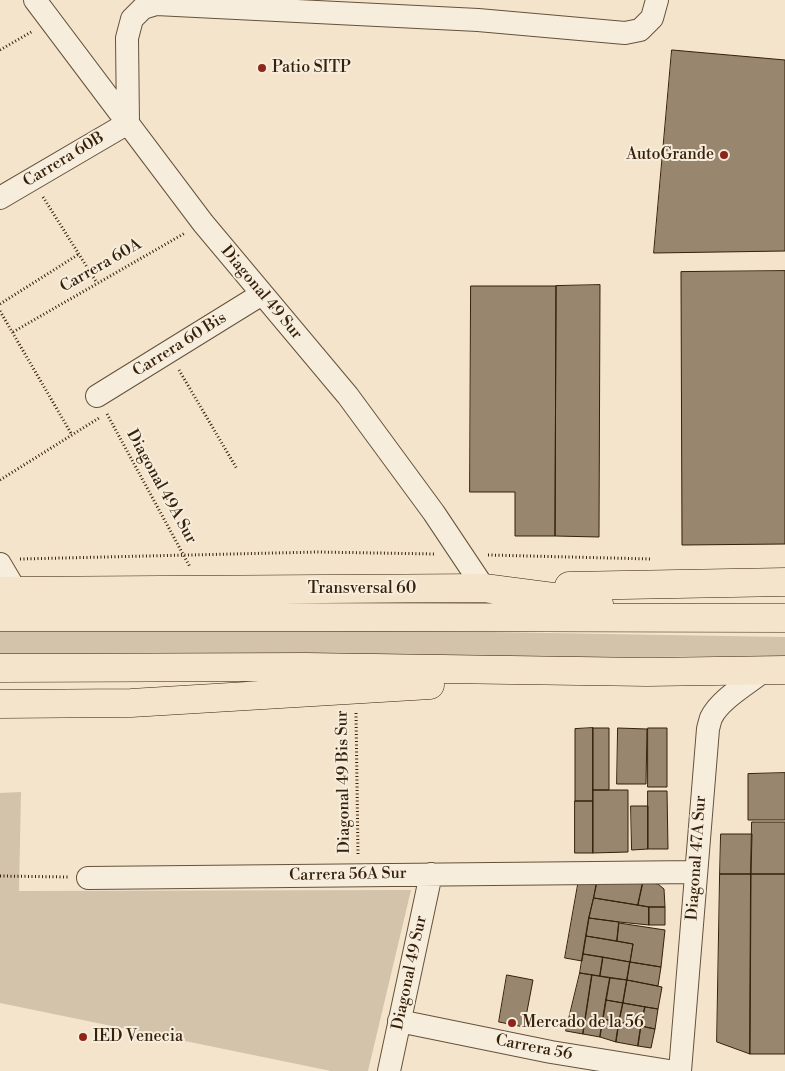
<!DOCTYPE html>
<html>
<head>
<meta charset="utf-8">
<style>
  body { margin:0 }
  canvas { display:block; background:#f3e4cb }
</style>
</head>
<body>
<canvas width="785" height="1071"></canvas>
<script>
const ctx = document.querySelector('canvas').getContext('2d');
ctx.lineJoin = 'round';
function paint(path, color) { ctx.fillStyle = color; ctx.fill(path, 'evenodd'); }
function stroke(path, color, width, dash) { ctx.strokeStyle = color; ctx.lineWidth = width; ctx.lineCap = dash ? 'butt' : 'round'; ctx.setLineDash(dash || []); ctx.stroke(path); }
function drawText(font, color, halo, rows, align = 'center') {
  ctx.font = font + ' "Libre Bodoni",serif'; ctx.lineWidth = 4; ctx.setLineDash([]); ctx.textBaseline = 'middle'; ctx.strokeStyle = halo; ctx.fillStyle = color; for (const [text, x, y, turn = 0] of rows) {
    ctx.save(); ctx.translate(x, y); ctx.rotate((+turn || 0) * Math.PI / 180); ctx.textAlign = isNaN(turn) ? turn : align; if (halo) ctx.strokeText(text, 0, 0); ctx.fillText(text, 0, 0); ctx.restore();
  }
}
paint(new Path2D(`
  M 0,628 L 229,631 L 430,631 L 785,637 L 785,656 L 505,658 L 0,658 Z
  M 21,792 L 19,891 L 411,890 L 368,1071 L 331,1071 L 0,1003 L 0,793 Z`), '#d3c3aa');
const building = new Path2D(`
  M 672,50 L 785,60 L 785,251 L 654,253 Z
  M 785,271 L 785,544 L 682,545 L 681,272 Z
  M 600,285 L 599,537 L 555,536 L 556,286 Z
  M 471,286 L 556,286 L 555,536 L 515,536 L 515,492 L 470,492 Z
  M 593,728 L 593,801 L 575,801 L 575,729 Z
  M 593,728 L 609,728 L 609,790 L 593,790 Z
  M 618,728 L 647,729 L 646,784 L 617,784 Z
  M 648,728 L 667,728 L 667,787 L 648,787 Z
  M 785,773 L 785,820 L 748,820 L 748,774 Z
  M 593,790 L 628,790 L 628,852 L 593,853 Z
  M 648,791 L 667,791 L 668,849 L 648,849 Z
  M 575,801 L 593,801 L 593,853 L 575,853 Z
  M 631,806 L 648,806 L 648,849 L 632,850 Z
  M 752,822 L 785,822 L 785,874 L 751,874 Z
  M 721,834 L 752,834 L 751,874 L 720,874 Z
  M 720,874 L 751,874 L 750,1054 L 717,1042 Z
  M 751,874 L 785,874 L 785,1054 L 750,1054 Z
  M 579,879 L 597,882 L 589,918 L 582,961 L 565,958 Z
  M 597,882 L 643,882 L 638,905 L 594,898 Z
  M 643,882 L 658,884 L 664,889 L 665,907 L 649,907 L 638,905 Z
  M 594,898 L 649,907 L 649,925 L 619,922 L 589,918 Z
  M 649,907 L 665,907 L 665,925 L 649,925 Z
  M 589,918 L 619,922 L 617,941 L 586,936 Z
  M 619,923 L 665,930 L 661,967 L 630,962 L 633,944 L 617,941 Z
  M 586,936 L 633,944 L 630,962 L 583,954 Z
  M 583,954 L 603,957 L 600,976 L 580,973 Z
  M 603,957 L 630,962 L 627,980 L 600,976 Z
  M 630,962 L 661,967 L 658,986 L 627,980 Z
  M 580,973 L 592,975 L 583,1034 L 566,1031 Z
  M 507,975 L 533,980 L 524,1027 L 499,1022 Z
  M 592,975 L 610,978 L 600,1037 L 583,1034 Z
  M 610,978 L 627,980 L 623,1003 L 606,1000 Z
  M 627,980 L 662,987 L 658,1009 L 623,1003 Z
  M 606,1000 L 623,1003 L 619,1022 L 603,1019 Z
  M 623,1003 L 645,1007 L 641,1026 L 619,1022 Z
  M 645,1007 L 658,1009 L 655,1029 L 641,1026 Z
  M 603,1019 L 619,1022 L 616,1042 L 600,1037 Z
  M 619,1022 L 641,1026 L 638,1046 L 616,1042 Z
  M 641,1026 L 655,1029 L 651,1048 L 638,1046 Z`);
paint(building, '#98866e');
stroke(building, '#36210a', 1);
const minor = new Path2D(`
  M 35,0 L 203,223 L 348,396 L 434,513 L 484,588
  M 0,198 L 128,123 L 127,38 L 132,19 L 143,8 L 156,4 L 478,20 L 625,33 L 640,30 L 652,18 L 657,0
  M 97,396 L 262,294
  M 0,564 L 16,591
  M 88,878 L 696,872
  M 399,1021 L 551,1052 L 669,1071
  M 389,1071 L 431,874
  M 680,1071 L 708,729 C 709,725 710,721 711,718 C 720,699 749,683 765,670`);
const highway = new Path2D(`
  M 569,586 L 785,582
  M 0,591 L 484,588 L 599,603
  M 0,617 L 295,617 L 785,618
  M 0,668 L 306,667 L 647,672 L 785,670
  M 0,704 L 131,703 L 430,685`);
stroke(minor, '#65523a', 24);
stroke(highway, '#36210a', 29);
stroke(new Path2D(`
  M 0,50 L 33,31
  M 43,197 L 97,283
  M 0,304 L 79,254
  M 0,311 L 72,435
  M 13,332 L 185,233
  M 179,370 L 237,469
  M 107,414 L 190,567
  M 0,480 L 99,418
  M 488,555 L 651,559
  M 20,559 L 317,552 L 436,554
  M 356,713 L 358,854
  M 0,876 L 68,877`), '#36210a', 3, [1, 2.5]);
stroke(minor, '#f7eddd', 22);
stroke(highway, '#f3e4cb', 28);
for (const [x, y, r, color] of [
  [262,68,5,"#8f2418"],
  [724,155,5,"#8f2418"],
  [512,1023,5,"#8f2418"],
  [83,1037,5,"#8f2418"]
]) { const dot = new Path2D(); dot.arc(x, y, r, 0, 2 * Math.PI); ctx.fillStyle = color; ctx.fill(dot); stroke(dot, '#f7eddd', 2); }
drawText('16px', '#36210a', '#f7eddd', [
  ["Patio SITP",272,68],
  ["AutoGrande",714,155,"right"],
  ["Mercado de la 56",522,1023],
  ["IED Venecia",93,1037]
], 'left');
drawText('16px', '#36210a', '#f7eddd', [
  ["Carrera 60B",64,160,-31],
  ["Carrera 60A",101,266,-30],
  ["Diagonal 49 Sur",261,293,50],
  ["Carrera 60 Bis",180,345,-32],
  ["Diagonal 49A Sur",161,487,61],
  ["Transversal 60",362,589],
  ["Diagonal 49 Bis Sur",344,782,-91],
  ["Diagonal 47A Sur",697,858,-86],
  ["Carrera 56A Sur",348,875,-1],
  ["Diagonal 49 Sur",410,973,-78],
  ["Carrera 56",534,1048,11]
]);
</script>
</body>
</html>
